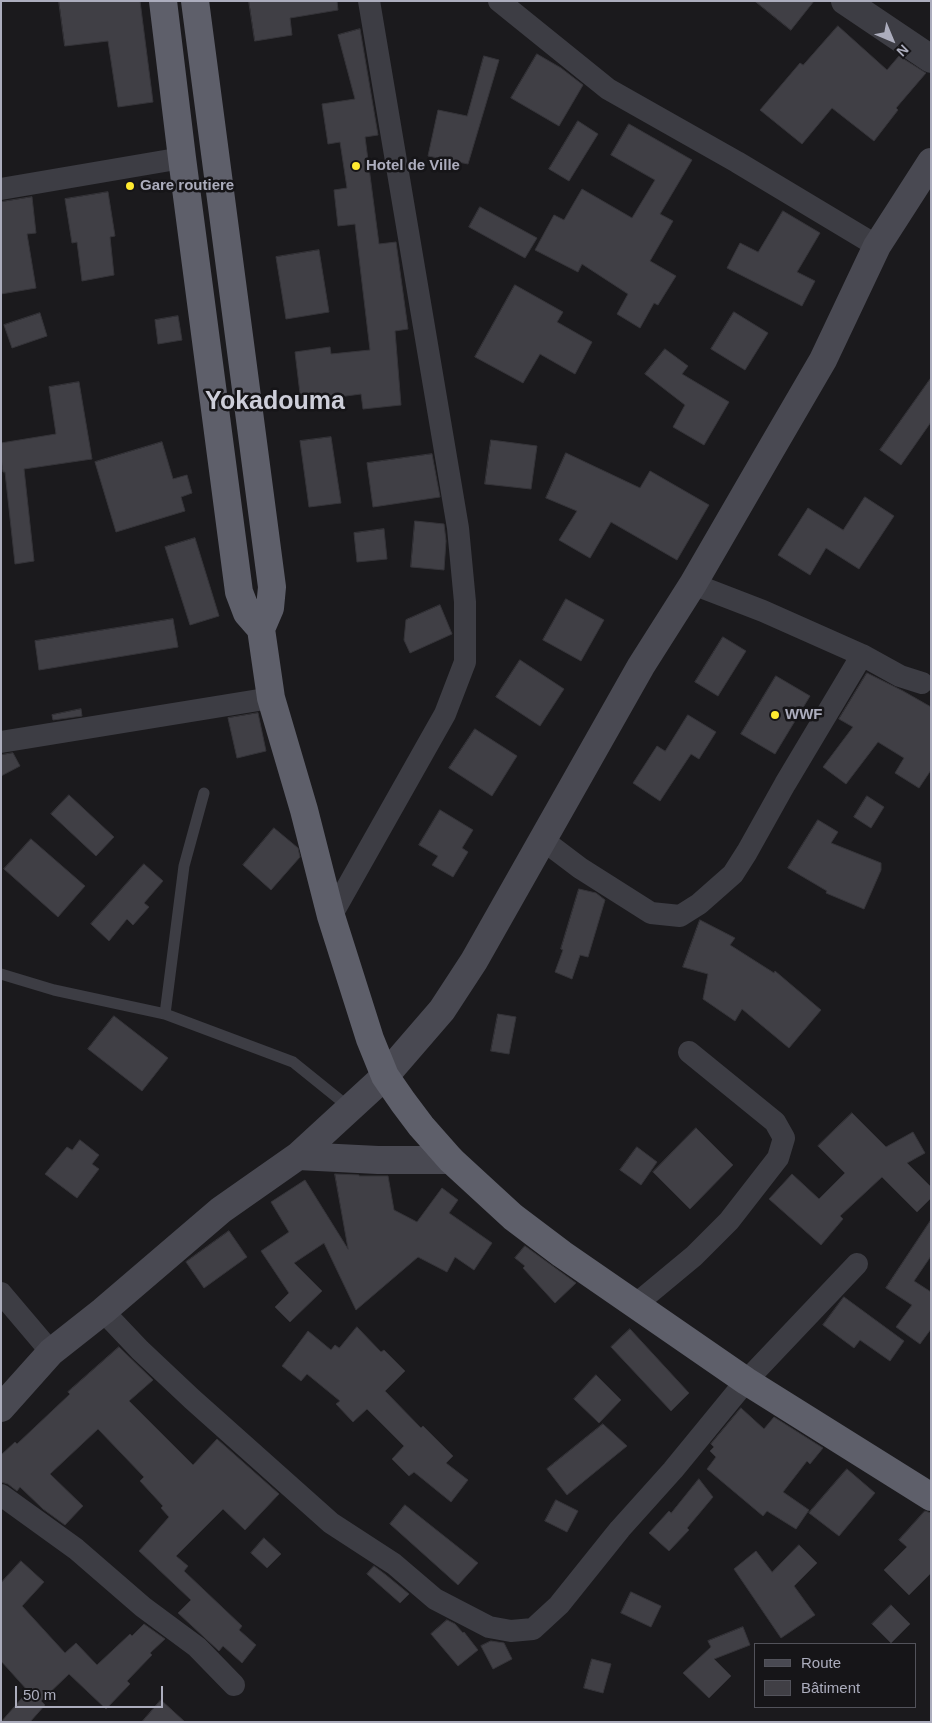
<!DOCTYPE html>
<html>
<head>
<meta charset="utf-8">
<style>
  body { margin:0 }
  #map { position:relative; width:932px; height:1723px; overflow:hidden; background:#1b1a1d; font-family:Helvetica,sans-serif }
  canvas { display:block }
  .frame { position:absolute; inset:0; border:2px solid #acadbd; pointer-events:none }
  .legend { position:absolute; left:754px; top:1643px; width:162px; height:65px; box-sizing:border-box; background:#161518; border:1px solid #52525a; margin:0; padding:6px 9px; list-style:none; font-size:15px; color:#acadbd }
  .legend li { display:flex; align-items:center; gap:10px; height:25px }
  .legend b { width:25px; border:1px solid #52525a }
  .north { position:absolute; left:867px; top:15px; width:50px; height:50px; -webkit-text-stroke:4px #161518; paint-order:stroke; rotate:135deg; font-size:14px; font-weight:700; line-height:20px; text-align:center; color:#acadbd }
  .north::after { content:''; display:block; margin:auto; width:18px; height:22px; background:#acadbd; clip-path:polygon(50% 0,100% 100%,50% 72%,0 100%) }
  .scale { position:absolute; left:15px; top:1686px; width:148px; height:22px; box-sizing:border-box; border:2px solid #acadbd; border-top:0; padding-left:6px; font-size:15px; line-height:18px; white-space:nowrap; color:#acadbd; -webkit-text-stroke:4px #161518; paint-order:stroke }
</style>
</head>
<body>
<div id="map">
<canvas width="932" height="1723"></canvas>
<div class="frame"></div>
<ul class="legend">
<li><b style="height:6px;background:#494952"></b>Route</li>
<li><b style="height:14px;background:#403f45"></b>Bâtiment</li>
</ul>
<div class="north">N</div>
<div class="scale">50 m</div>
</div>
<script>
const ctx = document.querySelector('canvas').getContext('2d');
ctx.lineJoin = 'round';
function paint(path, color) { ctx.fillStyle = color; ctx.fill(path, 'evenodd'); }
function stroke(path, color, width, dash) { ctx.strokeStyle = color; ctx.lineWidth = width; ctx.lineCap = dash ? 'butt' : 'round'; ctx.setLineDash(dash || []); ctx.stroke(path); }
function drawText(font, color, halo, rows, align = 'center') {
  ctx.font = font + ' Helvetica,sans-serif'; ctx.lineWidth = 5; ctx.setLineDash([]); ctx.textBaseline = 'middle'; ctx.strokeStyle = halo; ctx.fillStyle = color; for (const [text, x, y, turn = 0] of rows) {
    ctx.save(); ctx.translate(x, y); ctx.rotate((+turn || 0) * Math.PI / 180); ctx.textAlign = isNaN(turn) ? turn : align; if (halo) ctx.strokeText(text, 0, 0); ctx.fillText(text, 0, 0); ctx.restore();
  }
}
const building = new Path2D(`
  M 59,1 L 140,1 L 153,102 L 118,107 L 108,41 L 65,46 Z
  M 249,1 L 337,1 L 338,10 L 290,18 L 292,35 L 255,41 Z
  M 755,1 L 814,1 L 791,30 Z
  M 838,26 L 887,70 L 899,56 L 926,73 L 896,108 L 898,110 L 874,141 L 832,108 L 802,144 L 760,110 L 800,63 L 803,65 Z
  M 360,29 L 378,135 L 365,137 L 379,244 L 396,242 L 408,329 L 395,331 L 401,405 L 363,409 L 361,394 L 301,402 L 295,352 L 330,347 L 331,354 L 370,350 L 355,224 L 338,226 L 334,190 L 347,188 L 340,142 L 328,144 L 322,104 L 355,99 L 338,35 Z
  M 537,54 L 561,68 L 583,85 L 559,126 L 511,98 Z
  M 484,56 L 499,60 L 468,164 L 428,156 L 438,110 L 467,116 Z
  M 578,121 L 598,134 L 569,181 L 549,169 Z
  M 629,124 L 692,160 L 660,214 L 673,221 L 650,261 L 676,276 L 658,305 L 654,303 L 640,328 L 617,314 L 628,294 L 582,264 L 578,272 L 535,250 L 554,215 L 564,220 L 582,189 L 632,218 L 655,180 L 611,155 Z
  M 108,192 L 115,236 L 110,237 L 114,275 L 82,281 L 77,242 L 72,243 L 65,199 Z
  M 32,197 L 36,233 L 27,234 L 36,288 L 1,294 L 1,202 Z
  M 480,207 L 537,238 L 525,258 L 469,227 Z
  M 783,211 L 820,233 L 797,272 L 815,281 L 802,306 L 727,268 L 740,243 L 758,252 Z
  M 319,250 L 329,312 L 286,319 L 276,257 Z
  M 515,285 L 563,312 L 557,322 L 592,342 L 575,374 L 540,354 L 523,383 L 475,357 Z
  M 734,312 L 768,333 L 745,370 L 711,349 Z
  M 40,313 L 47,336 L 12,348 L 4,325 Z
  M 178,316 L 182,340 L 158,344 L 155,320 Z
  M 665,349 L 688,366 L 682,374 L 729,402 L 704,445 L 673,427 L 685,405 L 645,374 Z
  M 931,378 L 931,422 L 901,465 L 880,450 Z
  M 79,382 L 92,459 L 24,469 L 34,561 L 15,564 L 5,472 L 3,472 L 1,458 L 1,443 L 56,434 L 49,387 Z
  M 331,437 L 341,503 L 309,507 L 300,441 Z
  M 491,440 L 537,446 L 531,489 L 485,484 Z
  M 162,442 L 173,479 L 187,475 L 192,493 L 181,497 L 185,511 L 116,532 L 95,462 Z
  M 566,453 L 640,488 L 650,471 L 709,505 L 677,560 L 611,522 L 590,558 L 559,540 L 577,511 L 546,498 Z
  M 432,454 L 440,497 L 373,507 L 367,463 Z
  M 865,497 L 894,516 L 859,569 L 826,548 L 810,575 L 778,555 L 808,508 L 843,530 Z
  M 415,521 L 444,524 L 446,541 L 444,570 L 411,567 Z
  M 384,529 L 387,559 L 357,562 L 354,533 Z
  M 195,538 L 219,616 L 190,625 L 165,547 Z
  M 566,599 L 604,620 L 581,661 L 543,640 Z
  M 440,605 L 452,634 L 410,653 L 404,640 L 406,620 Z
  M 173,619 L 178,647 L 39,670 L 35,641 Z
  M 723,637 L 746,651 L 718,696 L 695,682 Z
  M 520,660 L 564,689 L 540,726 L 496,697 Z
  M 867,673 L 903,691 L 931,707 L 931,770 L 919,788 L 895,773 L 904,758 L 878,742 L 846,784 L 823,767 L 853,727 L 839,719 Z
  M 776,676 L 810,696 L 775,754 L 741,734 Z
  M 81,709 L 82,716 L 53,720 L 52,715 Z
  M 258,713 L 266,751 L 237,758 L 228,718 Z
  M 688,715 L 716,732 L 699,759 L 691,754 L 660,801 L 633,783 L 657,746 L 665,751 Z
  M 475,729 L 517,756 L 492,796 L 449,768 Z
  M 13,753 L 20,766 L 1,776 L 1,755 Z
  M 69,795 L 114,837 L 96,856 L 51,814 Z
  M 867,796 L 884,807 L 871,828 L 854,817 Z
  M 440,810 L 473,830 L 462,848 L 468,852 L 453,877 L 432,865 L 438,856 L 419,845 Z
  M 818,820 L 838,832 L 831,843 L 881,863 L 881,870 L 864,909 L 826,893 L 827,891 L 788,868 Z
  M 274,828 L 298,848 L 300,857 L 271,890 L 243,865 Z
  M 31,839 L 85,886 L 58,917 L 4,869 Z
  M 144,864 L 163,881 L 144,903 L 149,907 L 133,925 L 127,919 L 109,941 L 91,924 Z
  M 579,889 L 596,893 L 605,900 L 588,957 L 580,955 L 572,979 L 555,972 L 563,950 L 561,949 Z
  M 700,920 L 735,938 L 730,945 L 774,973 L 775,971 L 821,1010 L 789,1048 L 742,1009 L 735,1021 L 703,999 L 708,974 L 683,967 Z
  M 498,1014 L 516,1017 L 509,1054 L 491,1051 Z
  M 114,1016 L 168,1058 L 142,1091 L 88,1049 Z
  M 852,1113 L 886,1147 L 913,1132 L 925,1153 L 907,1163 L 931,1187 L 931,1198 L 917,1212 L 882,1177 L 840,1216 L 843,1219 L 821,1245 L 769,1199 L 792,1174 L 819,1199 L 845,1173 L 818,1146 Z
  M 696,1128 L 733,1165 L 690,1209 L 653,1172 Z
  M 80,1140 L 99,1155 L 92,1164 L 99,1169 L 77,1198 L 45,1174 L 67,1147 L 72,1150 Z
  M 637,1147 L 657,1162 L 641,1185 L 620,1170 Z
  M 335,1174 L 359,1175 L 359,1176 L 388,1176 L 394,1210 L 417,1222 L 442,1188 L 458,1200 L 449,1213 L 492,1243 L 474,1270 L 455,1257 L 447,1272 L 418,1257 L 356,1310 L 324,1243 L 294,1263 L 322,1291 L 290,1322 L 275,1307 L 289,1293 L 261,1251 L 289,1232 L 271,1202 L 305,1180 L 348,1249 Z
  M 931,1220 L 931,1256 L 914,1281 L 931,1292 L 931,1329 L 920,1344 L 896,1327 L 912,1305 L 886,1288 Z
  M 229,1231 L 247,1257 L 204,1288 L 186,1262 Z
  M 525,1246 L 576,1283 L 555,1303 L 523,1268 L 525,1266 L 515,1258 Z
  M 844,1297 L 904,1341 L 890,1361 L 860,1340 L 854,1348 L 823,1325 Z
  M 357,1327 L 381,1352 L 384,1350 L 405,1371 L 385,1391 L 421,1428 L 423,1426 L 453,1456 L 446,1463 L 468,1480 L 451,1502 L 414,1472 L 409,1476 L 392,1459 L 404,1446 L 367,1409 L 353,1422 L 336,1404 L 340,1401 L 307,1374 L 301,1381 L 282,1366 L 308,1331 L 331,1350 L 335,1345 L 339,1348 Z
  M 630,1329 L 689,1393 L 671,1411 L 611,1347 Z
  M 119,1347 L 153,1380 L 129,1401 L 193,1465 L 217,1439 L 279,1494 L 245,1530 L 223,1509 L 176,1556 L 188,1566 L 184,1571 L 242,1626 L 239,1630 L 256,1645 L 242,1663 L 223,1646 L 219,1651 L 178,1613 L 191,1600 L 139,1551 L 169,1517 L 161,1508 L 163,1506 L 140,1481 L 144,1477 L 98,1429 L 50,1474 L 83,1506 L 65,1525 L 43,1509 L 20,1487 L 17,1491 L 8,1484 L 1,1482 L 1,1455 L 15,1442 L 17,1444 L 70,1394 L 68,1392 Z
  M 596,1375 L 621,1400 L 599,1423 L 574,1399 Z
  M 741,1408 L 764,1429 L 774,1417 L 823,1448 L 810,1464 L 807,1461 L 783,1492 L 809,1510 L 796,1529 L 767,1511 L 763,1516 L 707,1469 L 716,1457 L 710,1451 L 714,1447 L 711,1444 Z
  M 603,1424 L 627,1446 L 567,1495 L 547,1469 Z
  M 847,1469 L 875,1493 L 839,1536 L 809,1513 Z
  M 699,1479 L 713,1497 L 687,1528 L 689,1530 L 669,1551 L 649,1533 L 669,1511 L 671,1513 Z
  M 556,1500 L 578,1511 L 567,1532 L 545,1521 Z
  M 405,1505 L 478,1563 L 458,1585 L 390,1524 Z
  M 925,1511 L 931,1513 L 931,1573 L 909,1595 L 884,1570 L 907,1547 L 899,1540 Z
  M 264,1538 L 281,1554 L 267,1568 L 251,1553 Z
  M 799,1545 L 817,1563 L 794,1586 L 815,1615 L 781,1638 L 734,1569 L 756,1551 L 772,1572 Z
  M 21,1561 L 44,1582 L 22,1606 L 65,1653 L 76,1643 L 97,1665 L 130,1634 L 132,1636 L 144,1624 L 165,1639 L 150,1653 L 152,1655 L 127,1681 L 130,1684 L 106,1709 L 69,1674 L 41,1701 L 45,1705 L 30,1722 L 1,1722 L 28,1691 L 1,1661 L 1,1583 Z
  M 374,1566 L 386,1575 L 409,1594 L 400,1603 L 367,1574 Z
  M 631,1592 L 661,1606 L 651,1627 L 621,1613 Z
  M 891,1605 L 910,1624 L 891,1643 L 872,1624 Z
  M 447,1620 L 455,1624 L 463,1633 L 464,1632 L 478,1650 L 458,1666 L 431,1634 Z
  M 743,1627 L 750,1645 L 714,1659 L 731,1676 L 709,1698 L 683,1673 L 711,1647 L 708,1641 Z
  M 491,1641 L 504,1643 L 512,1659 L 493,1669 L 481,1646 Z
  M 592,1659 L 611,1664 L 603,1693 L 584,1688 Z
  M 161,1700 L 185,1722 L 142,1722 Z`);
paint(building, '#403f45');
stroke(building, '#353439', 1);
stroke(new Path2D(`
  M 1,974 L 54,990 L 165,1014 L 293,1062 L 350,1108
  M 165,1014 L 184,866 L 204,793`), '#3d3d44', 11);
stroke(new Path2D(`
  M 499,1 L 608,89 L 737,162 L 877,246
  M 1,189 L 182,158
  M 862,655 L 900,676 L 922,683
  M 1,742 L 271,698
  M 543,840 L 580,868 L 651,913 L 680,916 L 699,904 L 733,874 L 747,852 L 785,784 L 862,655 L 763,611 L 693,584
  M 331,916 L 445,714 L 465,662 L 465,602 L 458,528 L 369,1
  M 1,1293 L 51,1352
  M 635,1305 L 694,1256 L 729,1221 L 778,1158 L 784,1138 L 775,1122 L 689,1052
  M 103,1311 L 140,1350 L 192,1399 L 331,1523 L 394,1564 L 435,1599 L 489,1627 L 511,1631 L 533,1629 L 559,1605 L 620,1529 L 673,1470 L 746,1381 L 857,1264
  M 1,1495 L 76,1549 L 143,1607 L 197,1647 L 234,1685`), '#3d3d44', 22);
stroke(new Path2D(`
  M 845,1 L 931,59`), '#3d3d44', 28);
stroke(new Path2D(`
  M 298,1156 L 378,1160 L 451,1160
  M 1,1408 L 51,1352 L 103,1311 L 221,1210 L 298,1156 L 385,1076 L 442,1010 L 474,961 L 641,666 L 693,584 L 770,451 L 823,360 L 877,246 L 931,162`), '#494952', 28);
stroke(new Path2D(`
  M 163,1 L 182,158 L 239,592 L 247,613 L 261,629
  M 195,1 L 272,587 L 270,608 L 261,629 L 271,698 L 304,810 L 331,916 L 370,1039 L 385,1076 L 403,1102 L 421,1126 L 451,1160 L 513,1217 L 562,1254 L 746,1381 L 931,1497`), '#5e5f6a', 28);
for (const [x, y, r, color] of [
  [356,166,5,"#ffea30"],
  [130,186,5,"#ffea30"],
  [775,715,5,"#ffea30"]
]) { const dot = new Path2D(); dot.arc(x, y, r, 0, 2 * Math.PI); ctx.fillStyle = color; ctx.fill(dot); stroke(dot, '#161518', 2); }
drawText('bold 15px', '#acadbd', '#161518', [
  ["Hotel de Ville",366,166],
  ["Gare routiere",140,186],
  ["WWF",785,715]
], 'left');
drawText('bold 25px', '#cdced9', '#161518', [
  ["Yokadouma",275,402]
]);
</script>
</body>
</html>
